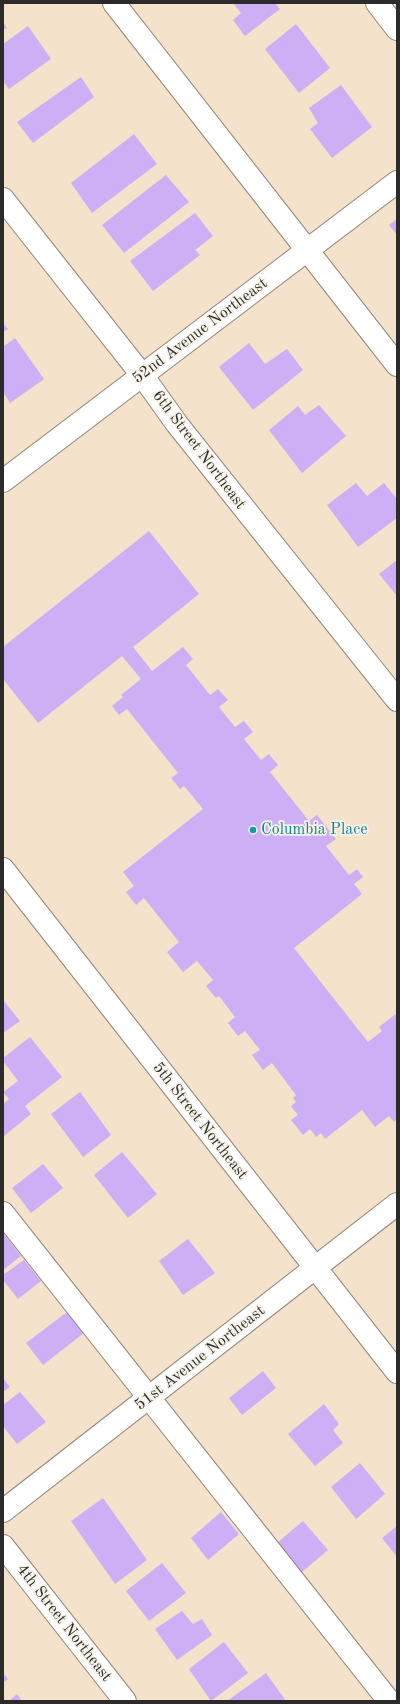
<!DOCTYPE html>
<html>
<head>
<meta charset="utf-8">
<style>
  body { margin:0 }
  #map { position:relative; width:400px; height:1704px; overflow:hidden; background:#f4e2cb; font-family:"Old Standard TT",serif }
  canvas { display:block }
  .frame { position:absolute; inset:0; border:4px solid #2b2b2b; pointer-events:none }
</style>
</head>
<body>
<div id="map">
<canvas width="400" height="1704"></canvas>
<div class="frame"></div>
</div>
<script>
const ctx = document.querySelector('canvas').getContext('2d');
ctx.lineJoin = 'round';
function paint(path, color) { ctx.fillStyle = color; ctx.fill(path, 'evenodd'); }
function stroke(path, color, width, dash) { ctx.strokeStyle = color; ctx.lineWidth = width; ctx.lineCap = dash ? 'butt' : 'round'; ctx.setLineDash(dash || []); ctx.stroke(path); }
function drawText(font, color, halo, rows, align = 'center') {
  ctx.font = font + ' "Old Standard TT",serif'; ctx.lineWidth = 3.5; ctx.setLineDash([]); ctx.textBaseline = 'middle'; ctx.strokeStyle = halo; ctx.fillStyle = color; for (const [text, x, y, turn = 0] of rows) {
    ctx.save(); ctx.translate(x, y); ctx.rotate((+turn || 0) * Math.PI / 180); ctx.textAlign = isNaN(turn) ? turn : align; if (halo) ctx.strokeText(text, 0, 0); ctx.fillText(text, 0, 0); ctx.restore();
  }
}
paint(new Path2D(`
  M 233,3 L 275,3 L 280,9 L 245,36 L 233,20 L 241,13 Z
  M 3,22 L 7,28 L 3,30 Z
  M 296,24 L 330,68 L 299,93 L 265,49 Z
  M 28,26 L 51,59 L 9,89 L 3,81 L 3,44 Z
  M 81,77 L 94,97 L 33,143 L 17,122 Z
  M 341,85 L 372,127 L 332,158 L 310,129 L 318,123 L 309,108 Z
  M 134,134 L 157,164 L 92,213 L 71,183 Z
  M 166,175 L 189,202 L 124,253 L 102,225 Z
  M 195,213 L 213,236 L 195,250 L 200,255 L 153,291 L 130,261 Z
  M 397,219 L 397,235 L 389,225 Z
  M 3,323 L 8,329 L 3,332 Z
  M 15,338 L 44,379 L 10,403 L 3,392 L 3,347 Z
  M 249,343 L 265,364 L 287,349 L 303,370 L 253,410 L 219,367 Z
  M 319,405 L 346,436 L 302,473 L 269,430 L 298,406 L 305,415 Z
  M 356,483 L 367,496 L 384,483 L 397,499 L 397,518 L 358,547 L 327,505 Z
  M 149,531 L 199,594 L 133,647 L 152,671 L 183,647 L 193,659 L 186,665 L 210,695 L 218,689 L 228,700 L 219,707 L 235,727 L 244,721 L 253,732 L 244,739 L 261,760 L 269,754 L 278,765 L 270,772 L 309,821 L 317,815 L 336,839 L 326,846 L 349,875 L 357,869 L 363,877 L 354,884 L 362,894 L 294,948 L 368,1042 L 382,1031 L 379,1027 L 397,1013 L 397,1119 L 394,1122 L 389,1116 L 375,1127 L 362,1110 L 325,1139 L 321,1133 L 316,1137 L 310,1129 L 303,1135 L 291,1120 L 298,1115 L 291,1106 L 296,1102 L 293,1098 L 296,1095 L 272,1063 L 263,1070 L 252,1055 L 260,1050 L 245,1031 L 238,1036 L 228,1023 L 235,1017 L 219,996 L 216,998 L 206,986 L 213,980 L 197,961 L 183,972 L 167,952 L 179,942 L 144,898 L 136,905 L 126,892 L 134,886 L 123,872 L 203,809 L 184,786 L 180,789 L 171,778 L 178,773 L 127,709 L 119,715 L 112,706 L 123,697 L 121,695 L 141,679 L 122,656 L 38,723 L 3,679 L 3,647 Z
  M 397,560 L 397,596 L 379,574 Z
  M 3,1000 L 20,1021 L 3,1033 Z
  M 30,1037 L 62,1077 L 25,1106 L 31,1114 L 4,1136 L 3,1104 L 9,1099 L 3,1092 L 18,1081 L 3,1061 L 3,1058 Z
  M 80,1092 L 111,1135 L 83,1157 L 51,1114 Z
  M 122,1152 L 157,1194 L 128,1218 L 94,1175 Z
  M 43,1164 L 63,1188 L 31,1213 L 12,1188 Z
  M 4,1234 L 21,1256 L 3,1270 L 3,1235 Z
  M 188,1239 L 215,1273 L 183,1295 L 159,1261 Z
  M 24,1260 L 41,1281 L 18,1299 L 3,1280 L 3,1275 Z
  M 67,1312 L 84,1333 L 43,1365 L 26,1343 Z
  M 263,1371 L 276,1388 L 242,1415 L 229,1398 Z
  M 3,1378 L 10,1387 L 3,1392 Z
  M 20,1392 L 46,1422 L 17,1444 L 3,1426 L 3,1405 Z
  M 324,1404 L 339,1424 L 333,1430 L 343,1443 L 315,1466 L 288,1434 Z
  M 360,1463 L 385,1494 L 356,1519 L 331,1487 Z
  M 103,1498 L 147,1560 L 115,1584 L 71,1521 Z
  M 221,1512 L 239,1534 L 208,1560 L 191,1538 Z
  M 303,1521 L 328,1550 L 296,1577 L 271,1548 Z
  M 397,1526 L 397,1557 L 382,1538 Z
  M 162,1563 L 186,1593 L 149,1621 L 126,1591 Z
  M 182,1611 L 193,1624 L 202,1619 L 212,1635 L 177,1660 L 155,1629 Z
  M 224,1642 L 248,1673 L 211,1701 L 189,1669 Z
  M 3,1673 L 8,1679 L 3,1683 Z
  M 266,1673 L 286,1701 L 227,1701 Z
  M 17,1694 L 22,1701 L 9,1701 Z`), '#cdaff5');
const minor = new Path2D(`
  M 114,3 L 397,365
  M 377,3 L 397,29
  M 3,199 L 142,375 L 177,424 L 397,700
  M 3,481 L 397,182
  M 3,869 L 397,1372
  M 3,1213 L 389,1701
  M 3,1511 L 397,1204
  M 3,1546 L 125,1701`);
stroke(minor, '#90867b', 24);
stroke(minor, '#fff', 22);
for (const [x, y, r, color] of [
  [253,830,4,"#0f9aa8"]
]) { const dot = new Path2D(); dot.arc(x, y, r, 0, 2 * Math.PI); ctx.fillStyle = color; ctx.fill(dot); stroke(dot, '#f7f3e8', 1.5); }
drawText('16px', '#2b2b2b', '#f7f3e8', [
  ["52nd Avenue Northeast",200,331,-37],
  ["6th Street Northeast",199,450,53],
  ["5th Street Northeast",200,1121,52],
  ["51st Avenue Northeast",200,1358,-38],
  ["4th Street Northeast",64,1623,52]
]);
drawText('16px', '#0d838f', '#f7f3e8', [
  ["Columbia Place",261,830]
], 'left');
</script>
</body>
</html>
